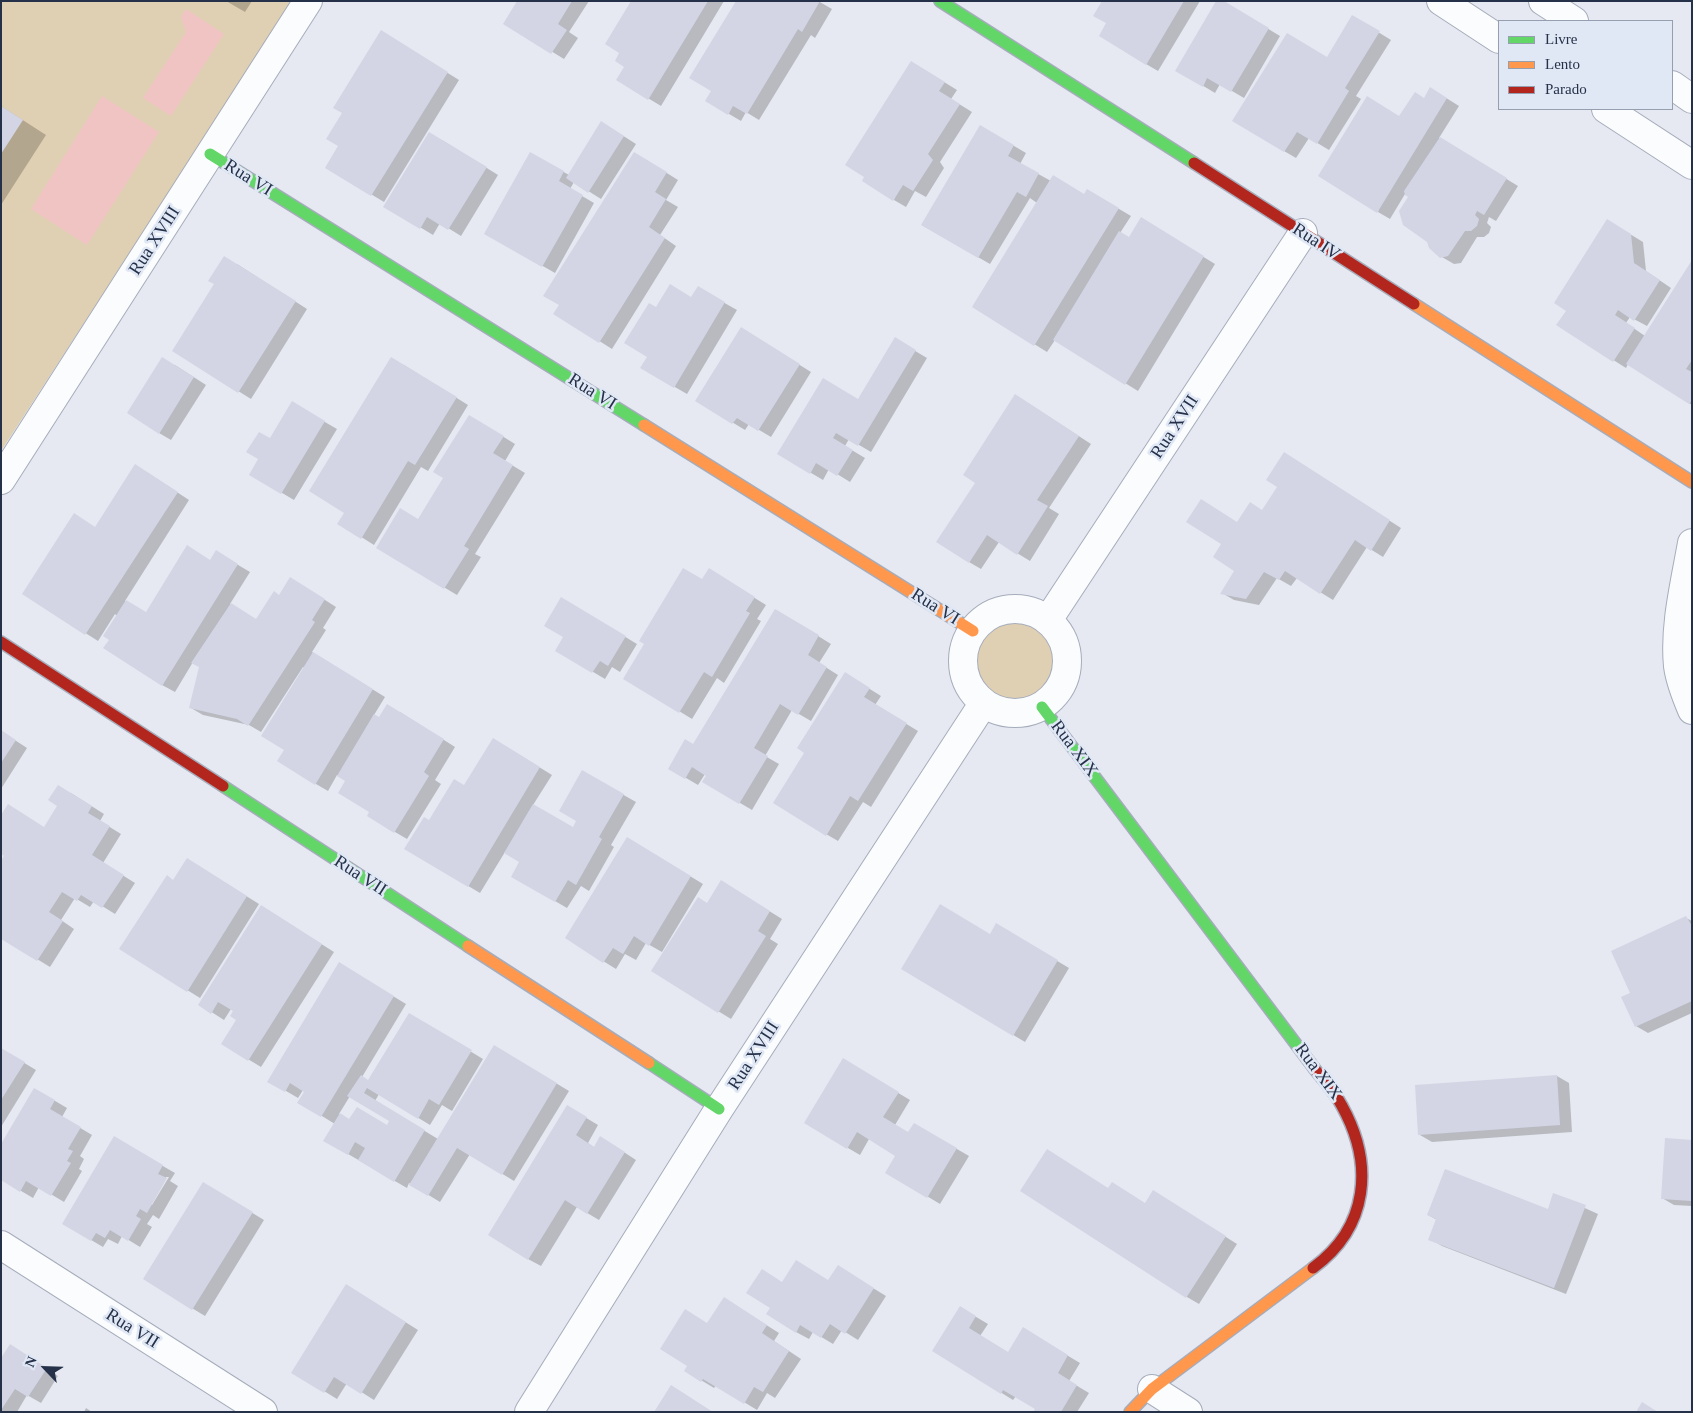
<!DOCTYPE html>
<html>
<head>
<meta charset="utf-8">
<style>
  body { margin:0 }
  #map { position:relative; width:1693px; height:1413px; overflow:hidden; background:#e6e9f1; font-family:Georgia,serif }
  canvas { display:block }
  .frame { position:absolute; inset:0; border:2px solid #243149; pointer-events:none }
  .legend { position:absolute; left:1498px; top:20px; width:175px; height:90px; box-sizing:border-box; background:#e1e8f5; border:1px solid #959fb0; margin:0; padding:6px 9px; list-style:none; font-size:15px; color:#243149 }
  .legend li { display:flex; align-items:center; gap:10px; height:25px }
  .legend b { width:25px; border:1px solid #959fb0 }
  .north { position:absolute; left:20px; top:1343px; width:50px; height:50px; -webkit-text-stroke:4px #e1e8f5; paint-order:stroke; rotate:294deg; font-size:14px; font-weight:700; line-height:20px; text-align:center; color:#243149 }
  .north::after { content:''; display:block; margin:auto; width:18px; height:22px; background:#243149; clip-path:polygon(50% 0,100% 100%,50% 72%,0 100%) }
</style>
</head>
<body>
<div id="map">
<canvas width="1693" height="1413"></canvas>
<div class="frame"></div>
<ul class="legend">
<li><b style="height:6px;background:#63d668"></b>Livre</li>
<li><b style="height:6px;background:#ff974d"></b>Lento</li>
<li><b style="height:6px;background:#b3261e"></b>Parado</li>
</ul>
<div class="north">N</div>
</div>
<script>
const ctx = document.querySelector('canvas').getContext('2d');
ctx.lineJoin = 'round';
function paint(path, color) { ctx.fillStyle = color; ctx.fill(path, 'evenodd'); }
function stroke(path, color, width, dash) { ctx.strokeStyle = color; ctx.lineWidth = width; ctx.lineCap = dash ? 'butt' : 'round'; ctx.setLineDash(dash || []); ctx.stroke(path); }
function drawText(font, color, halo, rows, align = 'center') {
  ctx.font = font + ' Georgia,serif'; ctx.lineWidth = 5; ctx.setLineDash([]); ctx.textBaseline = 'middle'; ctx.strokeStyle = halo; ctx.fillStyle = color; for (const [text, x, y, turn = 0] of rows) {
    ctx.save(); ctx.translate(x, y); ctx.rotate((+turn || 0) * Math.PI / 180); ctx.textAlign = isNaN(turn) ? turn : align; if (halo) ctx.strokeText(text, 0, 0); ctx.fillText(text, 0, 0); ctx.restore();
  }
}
paint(new Path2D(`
  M 1,1 L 293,1 L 1,451 Z
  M971 661a44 44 0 1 1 88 0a44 44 0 1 1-88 0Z`), '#e0d0b3');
paint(new Path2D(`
  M 186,9 L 224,34 L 171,116 L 143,98 L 186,32 L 181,17 Z
  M 102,96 L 159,132 L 87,245 L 31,209 Z`), '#f1c4c4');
paint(new Path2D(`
  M 226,1 L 252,1 L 245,12 Z
  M 519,1 L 589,1 L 569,32 L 578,38 L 564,59 L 505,23 Z
  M 633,1 L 724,1 L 661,106 L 618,80 L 626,67 Z
  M 818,1 L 832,9 L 815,38 L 811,35 L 759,120 L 746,112 L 741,121 L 707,101 Z
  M 1104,1 L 1200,1 L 1158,71 L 1146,64 L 1108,23 Z
  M 1222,1 L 1280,36 L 1244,98 L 1220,84 L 1215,93 L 1177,70 Z
  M 1365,24 L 1391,40 L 1356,96 L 1361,99 L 1329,150 L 1309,138 L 1296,158 L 1284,151 Z
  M 393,39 L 459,80 L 384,202 L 326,167 L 339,145 L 344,113 Z
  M 923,69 L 957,90 L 951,99 L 972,112 L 940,162 L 944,168 L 926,197 L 915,191 L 906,207 L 894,200 Z
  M 1443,96 L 1459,106 L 1439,138 L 1518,186 L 1496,221 L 1489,217 L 1487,223 L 1491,227 L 1489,233 L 1484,237 L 1477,237 L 1461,263 L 1454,264 L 1435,253 L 1429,241 L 1404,225 L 1401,211 L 1410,196 L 1405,194 L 1390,219 L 1378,212 L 1400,117 L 1425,99 Z
  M 1,106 L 46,135 L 1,205 Z
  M 980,126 L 1026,153 L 1020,164 L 1051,181 L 1084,195 L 1087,190 L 1131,216 L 1120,233 L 1129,238 L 1153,226 L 1215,264 L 1138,391 L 1055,340 L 1047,352 L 973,306 L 1037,203 L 1030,198 L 990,264 L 922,225 Z
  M 614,130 L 636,144 L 601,199 L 574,182 L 570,189 L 594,203 L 555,273 L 485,233 L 530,153 L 569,175 Z
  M 442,140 L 498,175 L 461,236 L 440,223 L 433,235 L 385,206 Z
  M 646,160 L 678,180 L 666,200 L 678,207 L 660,235 L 676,246 L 612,349 L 555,313 Z
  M 1620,228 L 1643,242 L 1646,271 L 1671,288 L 1647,326 L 1630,317 L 1626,323 L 1645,336 L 1692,263 L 1692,405 L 1628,364 L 1626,368 L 1558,325 Z
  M 237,264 L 307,309 L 251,399 L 174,351 Z
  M 698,288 L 737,310 L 687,394 L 642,368 Z
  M 753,336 L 811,372 L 771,437 L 749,424 L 745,430 L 697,401 Z
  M 895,339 L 927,358 L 871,452 L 849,439 L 845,446 L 865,458 L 850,482 L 829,469 L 823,480 L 779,454 L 858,400 Z
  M 175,365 L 206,385 L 171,440 L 159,433 Z
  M 404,365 L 468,405 L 428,471 L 421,467 L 374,545 L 339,523 L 346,512 Z
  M 292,403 L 337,429 L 294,500 L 250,474 Z
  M 1028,403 L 1091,444 L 1049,508 L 1059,514 L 1030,561 L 999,542 L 981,569 L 969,562 Z
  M 481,423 L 515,444 L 505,461 L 525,473 L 475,554 L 481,557 L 457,595 L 378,548 L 418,521 Z
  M 1296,461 L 1401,528 L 1383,557 L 1367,547 L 1333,600 L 1297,578 L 1291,586 L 1277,578 L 1259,605 L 1234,600 L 1222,593 L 1236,571 L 1238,523 L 1263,511 Z
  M 148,473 L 189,500 L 125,601 L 146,613 L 211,561 L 228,559 L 250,572 L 230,604 L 257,620 L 279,596 L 303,586 L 336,607 L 323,628 L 326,630 L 312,652 L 385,697 L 374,715 L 379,718 L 400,712 L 455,747 L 435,780 L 441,784 L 407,839 L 395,832 L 371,812 L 347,781 L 337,775 L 328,791 L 316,784 L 285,750 L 305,668 L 303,667 L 261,732 L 249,725 L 203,715 L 191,708 L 200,667 L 193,662 L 175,692 L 162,685 L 110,639 L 117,616 L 115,614 L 98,641 L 24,594 L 96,528 Z
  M 721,577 L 766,605 L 757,619 L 761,621 L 724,683 L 717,678 L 692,719 L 625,678 L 703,581 Z
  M 574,606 L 637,644 L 620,672 L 612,667 L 605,679 L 556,650 L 564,637 Z
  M 776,610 L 831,644 L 819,663 L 838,675 L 811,721 L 792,710 L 765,756 L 779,764 L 752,810 L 703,781 L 707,775 L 705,774 L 698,785 L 669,768 L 694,745 Z
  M 857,681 L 881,696 L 875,705 L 918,731 L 871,807 L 863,802 L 838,841 L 826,834 Z
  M 1,731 L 27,748 L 1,789 Z
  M 505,746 L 552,775 L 533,805 L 573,829 L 577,821 L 583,772 L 636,802 L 611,845 L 614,847 L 589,891 L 581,886 L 567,908 L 512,876 L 521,861 L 505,852 L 480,893 L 406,849 L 430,822 Z
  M 71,793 L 104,814 L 100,821 L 121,834 L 103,863 L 135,883 L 115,914 L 94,901 L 90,907 L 75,898 L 61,920 L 74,929 L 50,967 L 1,937 L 44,828 Z
  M 639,845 L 703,884 L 662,952 L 646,943 L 636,960 L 625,954 L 616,969 L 566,938 Z
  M 200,867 L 259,904 L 200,998 L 121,949 L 174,881 Z
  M 734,889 L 782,919 L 770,939 L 778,944 L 731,1019 L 653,971 Z
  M 274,914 L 334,952 L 261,1067 L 223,1044 L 238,1020 L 234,1011 L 231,1009 L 224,1020 L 199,1004 Z
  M 1686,918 L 1692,921 L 1692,1013 L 1648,1033 L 1636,1026 L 1631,994 Z
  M 997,925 L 1069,968 L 1025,1042 L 903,969 L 991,935 Z
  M 352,971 L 406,1004 L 362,1077 L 369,1081 L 409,1014 L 483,1059 L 452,1111 L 442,1105 L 430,1125 L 379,1094 L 375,1101 L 438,1139 L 506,1053 L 569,1091 L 514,1181 L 470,1154 L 440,1202 L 409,1183 L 407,1188 L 348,1154 L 335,1124 L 299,1102 L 306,1092 L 303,1090 L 298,1098 L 269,1081 ZM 350,1096 L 391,1121 L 387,1126 L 350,1120 L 339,1114 Z
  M 1,1049 L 36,1070 L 1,1127 Z
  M 843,1060 L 910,1100 L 895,1125 L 909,1134 L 914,1124 L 969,1156 L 940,1204 L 887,1172 L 897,1156 L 869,1139 L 860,1155 L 848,1148 Z
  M 1557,1076 L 1569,1083 L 1572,1132 L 1432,1142 L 1420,1135 L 1417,1086 Z
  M 35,1089 L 67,1108 L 62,1117 L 92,1135 L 80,1156 L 84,1159 L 79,1169 L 82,1171 L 64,1202 L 39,1187 L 33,1198 L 1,1179 Z
  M 568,1107 L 598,1125 L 588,1143 L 595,1148 L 613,1145 L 636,1160 L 599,1220 L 577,1207 L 541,1266 L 528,1259 Z
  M 114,1138 L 175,1173 L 170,1181 L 178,1186 L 159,1219 L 153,1215 L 147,1224 L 152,1227 L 140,1247 L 122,1236 L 118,1244 L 108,1239 L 103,1247 L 64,1224 ZM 166,1177 L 169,1177 L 152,1205 L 150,1204 Z
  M 1692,1141 L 1692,1206 L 1674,1205 L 1662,1198 Z
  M 1109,1189 L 1145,1204 L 1166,1199 L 1237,1244 L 1199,1304 L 1187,1297 Z
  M 216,1191 L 264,1220 L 205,1316 L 144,1279 Z
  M 1554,1194 L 1598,1214 L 1566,1294 L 1442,1246 L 1430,1239 L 1437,1220 L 1428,1215 L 1548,1210 Z
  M 850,1274 L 886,1296 L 858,1340 L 842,1330 L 833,1344 L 813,1332 L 809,1339 L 796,1332 L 783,1283 L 829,1282 Z
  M 359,1293 L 418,1330 L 374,1400 L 347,1383 L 337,1399 L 293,1372 Z
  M 736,1306 L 779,1333 L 774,1341 L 801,1359 L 775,1398 L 767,1393 L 757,1410 L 716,1385 L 714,1388 L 686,1371 L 708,1324 Z
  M 961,1308 L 988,1324 L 980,1336 L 1009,1353 L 1035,1336 L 1080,1363 L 1069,1381 L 1089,1393 L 1077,1412 L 1035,1412 L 1036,1409 L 1016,1396 L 1013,1400 L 934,1351 Z
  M 23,1353 L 58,1376 L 41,1403 L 27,1395 L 17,1412 L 1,1412 L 1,1360 Z
  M 86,1408 L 92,1412 L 84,1412 Z`), '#0003');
paint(new Path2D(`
  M 517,1 L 572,1 L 558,24 L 567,30 L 551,54 L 503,24 Z
  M 631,1 L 708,1 L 648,100 L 616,80 L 624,67 L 615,61 L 619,53 L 605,44 Z
  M 736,1 L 820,1 L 802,32 L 798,29 L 747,114 L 733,106 L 728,115 L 705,101 L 711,91 L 689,78 Z
  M 1102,1 L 1184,1 L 1146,65 L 1099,36 L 1106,23 L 1093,16 Z
  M 1216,1 L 1224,1 L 1269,28 L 1231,92 L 1207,78 L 1203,87 L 1175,71 Z
  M 1352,15 L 1380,31 L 1345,88 L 1349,91 L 1317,144 L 1297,132 L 1284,152 L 1232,121 L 1287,33 L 1327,57 Z
  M 381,30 L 448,72 L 371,196 L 325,168 L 338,146 L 326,139 L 342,113 L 333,108 Z
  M 911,61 L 945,82 L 939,91 L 960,104 L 928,154 L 933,160 L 913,191 L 903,185 L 893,201 L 862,181 L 864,177 L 845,165 Z
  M 1430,87 L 1447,98 L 1377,213 L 1318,176 L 1367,96 L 1399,116 L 1415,92 L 1424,98 Z
  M 1,106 L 23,120 L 1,154 Z
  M 601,121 L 624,136 L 588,193 L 566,178 Z
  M 980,125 L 1014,145 L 1008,156 L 1039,173 L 1026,197 L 1017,192 L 978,258 L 921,225 Z
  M 429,132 L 487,167 L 448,230 L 427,217 L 420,229 L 383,207 Z
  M 1440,137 L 1507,178 L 1484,215 L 1477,211 L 1475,215 L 1479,219 L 1477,226 L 1471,231 L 1465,231 L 1448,256 L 1440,258 L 1429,248 L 1427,242 L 1403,225 L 1399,211 L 1408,197 L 1405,195 L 1404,191 Z
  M 530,152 L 564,171 L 559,181 L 583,195 L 542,267 L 484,234 Z
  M 634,152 L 667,172 L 655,192 L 666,199 L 649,227 L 665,238 L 599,343 L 553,314 L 559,305 L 543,296 Z
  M 1053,175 L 1084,194 L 1087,189 L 1119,208 L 1034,346 L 972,307 Z
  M 1141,217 L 1204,256 L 1125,385 L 1053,340 L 1119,231 L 1129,237 Z
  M 1607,219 L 1631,234 L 1634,263 L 1660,280 L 1634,321 L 1618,310 L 1615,315 L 1635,328 L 1613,362 L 1556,325 L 1566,311 L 1554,303 Z
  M 224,256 L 296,301 L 238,393 L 172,351 L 214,284 L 208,281 Z
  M 1692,260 L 1692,360 L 1686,369 L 1692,372 L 1692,400 L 1689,404 L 1626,364 Z
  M 670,284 L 691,297 L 698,286 L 725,302 L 674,388 L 640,368 L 647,357 L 624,343 L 649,303 L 656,307 Z
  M 741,327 L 800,364 L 758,431 L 737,418 L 732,424 L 695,401 Z
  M 895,337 L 916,350 L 858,446 L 836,433 L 833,438 L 853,450 L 837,476 L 816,463 L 810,474 L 777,454 L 823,378 L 858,399 Z
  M 162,357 L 194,377 L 159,434 L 127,413 Z
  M 391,357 L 457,397 L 415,465 L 408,461 L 361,539 L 337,524 L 344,513 L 309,491 Z
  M 1015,394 L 1079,436 L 1037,500 L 1048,506 L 1017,555 L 987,535 L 969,563 L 936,542 L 975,483 L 963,475 Z
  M 292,401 L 325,421 L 281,494 L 249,475 L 258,459 L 246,452 L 259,432 L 270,438 Z
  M 469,415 L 504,436 L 493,453 L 513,465 L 464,546 L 469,549 L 444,589 L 376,548 L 400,508 L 418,519 L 443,478 L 433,472 Z
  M 1284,452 L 1390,520 L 1371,551 L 1355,540 L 1320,594 L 1285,571 L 1279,580 L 1264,572 L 1246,599 L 1220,594 L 1234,571 L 1213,557 L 1221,544 L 1186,522 L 1201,499 L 1237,522 L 1250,502 L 1262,510 L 1277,487 L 1266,480 Z
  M 135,464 L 178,492 L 85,635 L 22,594 L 74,513 L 95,527 Z
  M 187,545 L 210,560 L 216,550 L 238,564 L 162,686 L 103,648 L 109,640 L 103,636 L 126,600 L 146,612 Z
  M 683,568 L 702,579 L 709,568 L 755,597 L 746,611 L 750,613 L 712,677 L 704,672 L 679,713 L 623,679 L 644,644 L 639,641 Z
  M 290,577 L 325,599 L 312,620 L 315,622 L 248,726 L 237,719 L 189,708 L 199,667 L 191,663 L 231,603 L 256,619 L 274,591 L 279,595 Z
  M 561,597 L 626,636 L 608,666 L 600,661 L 592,673 L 555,651 L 563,637 L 544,626 Z
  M 775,609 L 819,635 L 808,655 L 827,667 L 798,715 L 780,704 L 754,748 L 768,756 L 739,804 L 702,782 L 706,776 L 692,767 L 685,779 L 668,769 L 685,739 L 693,744 Z
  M 313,652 L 373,689 L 315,785 L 277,761 L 284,750 L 261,736 Z
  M 845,672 L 870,688 L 864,697 L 907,723 L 858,801 L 850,796 L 826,836 L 773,803 L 804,753 L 797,748 Z
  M 387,704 L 444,739 L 424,772 L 429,776 L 394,833 L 367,816 L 369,812 L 338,793 L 345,781 L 337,776 L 374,714 L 379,717 Z
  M 1,730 L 16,740 L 1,763 Z
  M 493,738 L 540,767 L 468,887 L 404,849 L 424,817 L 429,820 L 454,779 L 464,785 Z
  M 582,770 L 624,794 L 599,837 L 602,839 L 576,885 L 568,880 L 555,902 L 511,877 L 519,862 L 504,853 L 533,804 L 573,827 L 576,821 L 559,811 Z
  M 58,785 L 92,806 L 88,813 L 110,826 L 92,855 L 124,875 L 102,908 L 81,895 L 77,901 L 62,892 L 49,912 L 63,921 L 37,961 L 1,939 L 1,860 L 4,856 L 1,854 L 1,815 L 8,804 L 44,827 L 57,806 L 48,800 Z
  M 627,837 L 691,876 L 649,946 L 634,936 L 623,954 L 613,948 L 603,963 L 565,938 Z
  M 187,858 L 247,896 L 187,992 L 119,949 L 167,875 L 173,880 Z
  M 721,880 L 770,911 L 758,931 L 766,936 L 718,1013 L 651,971 L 698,897 L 707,903 Z
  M 940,904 L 990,934 L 996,923 L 1058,960 L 1013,1036 L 901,969 Z
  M 261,905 L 322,944 L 248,1061 L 221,1044 L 236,1020 L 230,1016 L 233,1011 L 218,1002 L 211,1014 L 198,1005 Z
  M 1686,916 L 1692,926 L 1692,1001 L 1635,1027 L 1621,997 L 1630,993 L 1611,951 Z
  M 339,962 L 394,996 L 321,1117 L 297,1103 L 304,1092 L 290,1083 L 285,1092 L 267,1082 Z
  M 409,1013 L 472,1050 L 439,1105 L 429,1099 L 418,1119 L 367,1088 L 364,1093 L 425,1130 L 394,1182 L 358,1160 L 365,1148 L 355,1142 L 348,1155 L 323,1141 L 340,1113 L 349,1119 L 357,1107 L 387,1125 L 389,1121 L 347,1096 L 361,1075 L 368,1080 Z
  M 494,1045 L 557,1083 L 502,1175 L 457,1148 L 428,1196 L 409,1185 Z
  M 1,1048 L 25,1062 L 1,1100 Z
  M 843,1058 L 899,1092 L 883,1117 L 908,1132 L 914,1123 L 957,1148 L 927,1198 L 885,1173 L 895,1156 L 857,1132 L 847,1149 L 804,1123 Z
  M 1557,1075 L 1560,1125 L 1418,1135 L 1415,1085 Z
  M 34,1088 L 55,1100 L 50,1109 L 81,1127 L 68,1149 L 73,1151 L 67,1161 L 71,1163 L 51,1196 L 26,1181 L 20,1192 L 1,1180 L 1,1144 Z
  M 567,1105 L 587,1117 L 576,1135 L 594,1147 L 600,1136 L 625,1152 L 587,1214 L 565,1200 L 528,1260 L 488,1235 Z
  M 114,1136 L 163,1165 L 158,1174 L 167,1178 L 147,1213 L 140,1209 L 136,1216 L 141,1219 L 128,1241 L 110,1230 L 105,1238 L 96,1233 L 91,1241 L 62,1224 Z
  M 1665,1138 L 1692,1140 L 1692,1201 L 1661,1199 Z
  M 1047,1149 L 1108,1188 L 1112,1182 L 1145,1203 L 1153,1190 L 1226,1236 L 1186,1298 L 1020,1191 Z
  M 1445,1169 L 1548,1209 L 1553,1193 L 1586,1205 L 1554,1288 L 1428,1240 L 1436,1219 L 1427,1215 Z
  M 203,1182 L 253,1212 L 192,1310 L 143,1279 Z
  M 796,1260 L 828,1280 L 838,1265 L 874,1288 L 845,1334 L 830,1324 L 821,1338 L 800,1325 L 796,1333 L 766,1314 L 770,1308 L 746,1293 L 762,1269 L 782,1282 Z
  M 346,1284 L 406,1322 L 361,1394 L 334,1377 L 324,1393 L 291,1373 Z
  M 724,1297 L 767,1325 L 762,1333 L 789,1351 L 763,1392 L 754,1387 L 744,1404 L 703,1379 L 701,1382 L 684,1371 L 687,1366 L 660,1349 L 685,1309 L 707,1323 Z
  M 960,1306 L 976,1316 L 969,1328 L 1008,1352 L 1023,1327 L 1068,1355 L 1058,1373 L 1077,1385 L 1061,1412 L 1033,1412 L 1035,1409 L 1003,1390 L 1001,1394 L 932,1351 Z
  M 10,1344 L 47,1368 L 28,1397 L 15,1389 L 1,1410 L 1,1358 Z
  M 671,1385 L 713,1412 L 654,1412 Z
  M 1642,1402 L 1658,1412 L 1636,1412 Z`), '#d3d5e5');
const street = new Path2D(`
  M 1441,1 L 1499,39
  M 1543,1 L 1574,21
  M 1672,85 L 1692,99
  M 1606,109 L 1692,165
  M 1,480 L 308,1
  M 1692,543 C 1685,583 1674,626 1678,666 C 1680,681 1686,696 1692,710
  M963 661a52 52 0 1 1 104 0a52 52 0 1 1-104 0Z
  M 1048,620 L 1303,233
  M 1,1245 L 263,1412
  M 1152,1389 L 1188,1412
  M 529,1412 L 719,1109 L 983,704`);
const fast = new Path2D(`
  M 940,1 L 1194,163
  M 210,154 L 644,425
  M 1042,707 L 1314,1068
  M 223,786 L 468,946
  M 649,1063 L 719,1109`);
const slow = new Path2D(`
  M 1414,304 L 1692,482
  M 644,425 L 973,631
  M 468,946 L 649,1063
  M 1130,1412 L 1152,1389 L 1313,1268`);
const jam = new Path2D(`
  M 1194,163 L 1414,304
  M 1,642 L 223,786
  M 1313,1268 C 1369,1227 1374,1164 1342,1106 C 1335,1092 1323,1080 1314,1068`);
stroke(street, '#a5acbb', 30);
stroke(fast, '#a5acbb', 14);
stroke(slow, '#a5acbb', 14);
stroke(jam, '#a5acbb', 14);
stroke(street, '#fbfcfd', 28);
stroke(fast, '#63d668', 11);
stroke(slow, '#ff974d', 11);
stroke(jam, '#b3261e', 11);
drawText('18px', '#243149', '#e1e8f5', [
  ["Rua VI",248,178,32],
  ["Rua XVIII",155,241,-57],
  ["Rua IV",1316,242,33],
  ["Rua VI",592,392,32],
  ["Rua XVII",1175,427,-57],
  ["Rua VI",935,607,32],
  ["Rua XIX",1074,749,53],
  ["Rua VII",360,876,33],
  ["Rua XVIII",754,1056,-57],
  ["Rua XIX",1318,1072,53],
  ["Rua VII",132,1329,32]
]);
</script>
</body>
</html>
